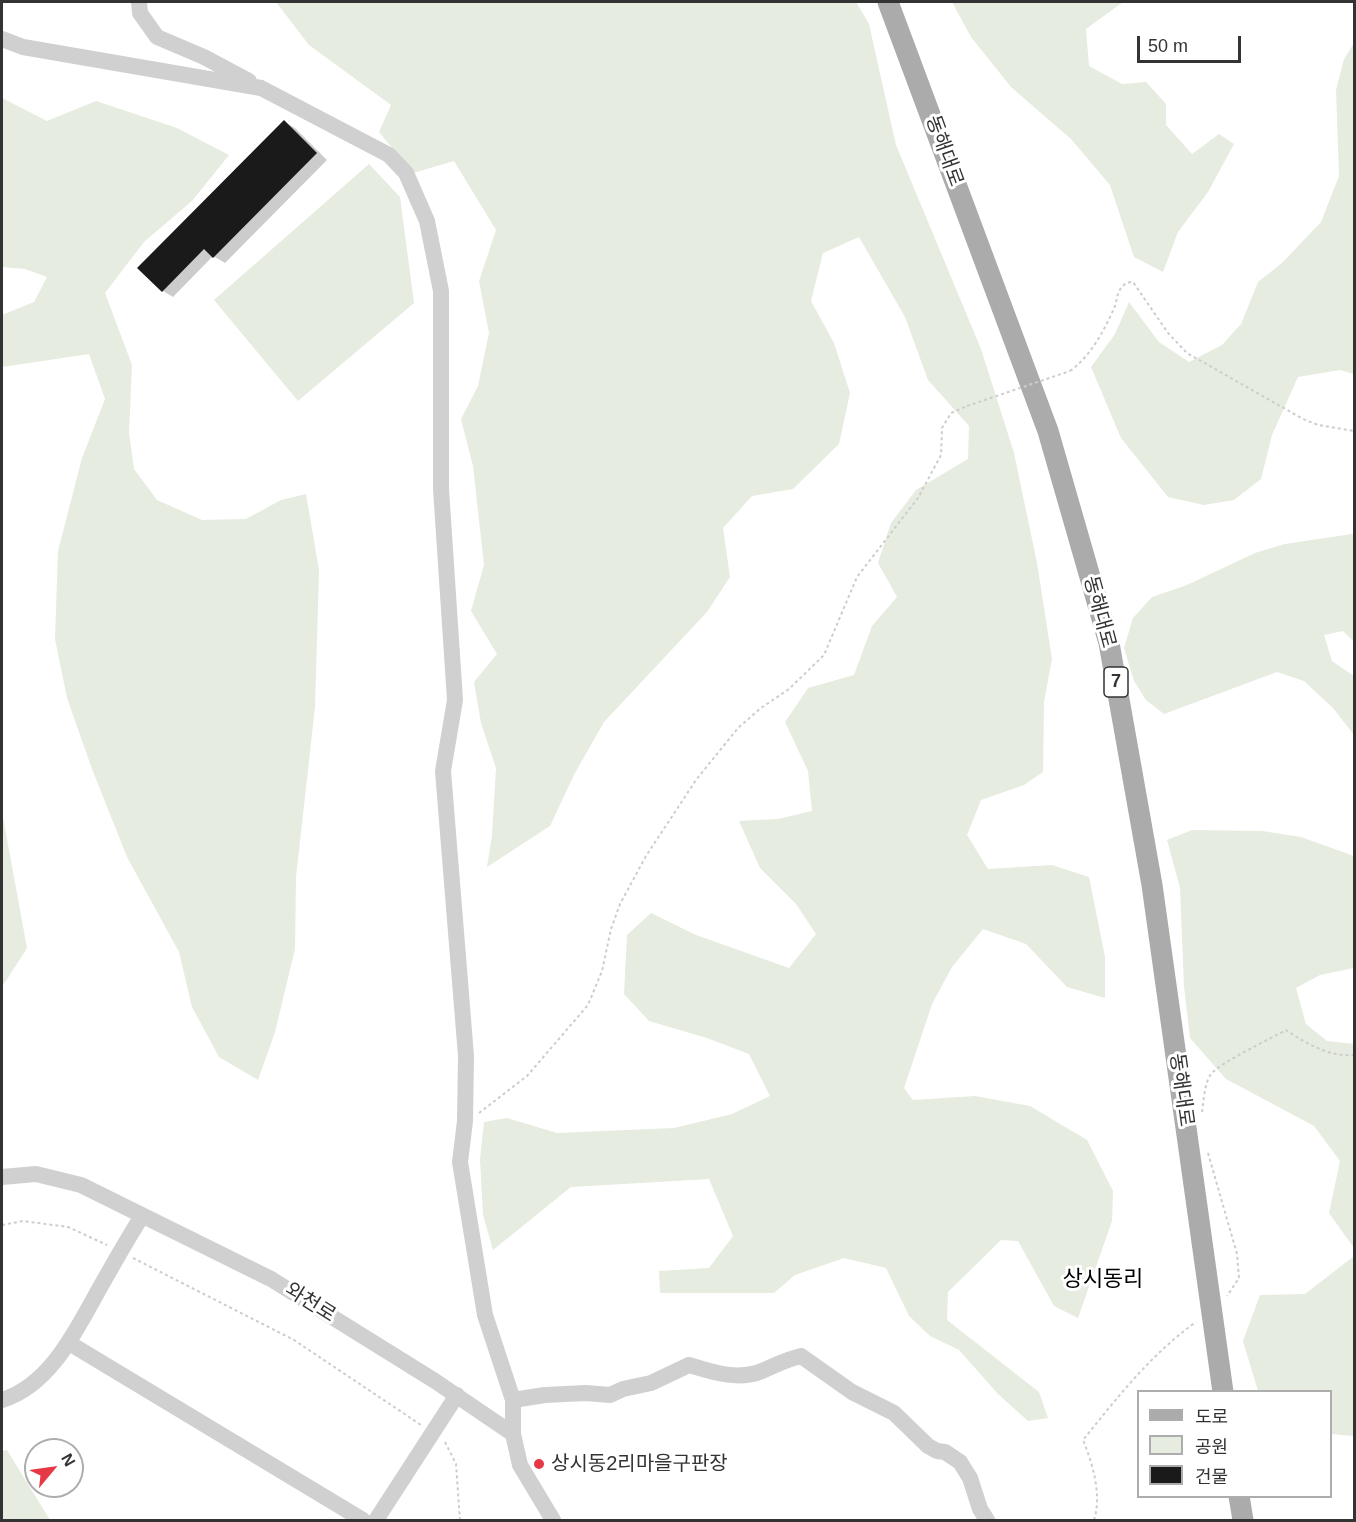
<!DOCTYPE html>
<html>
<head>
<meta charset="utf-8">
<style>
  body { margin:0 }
  #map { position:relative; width:1356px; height:1522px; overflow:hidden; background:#fff; font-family:Helvetica,"Noto Sans KR",sans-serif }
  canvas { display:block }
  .frame { position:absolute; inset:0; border:3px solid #333; pointer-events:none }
  .legend { position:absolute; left:1137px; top:1390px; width:195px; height:108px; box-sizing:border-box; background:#fff; border:2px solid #adadad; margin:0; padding:8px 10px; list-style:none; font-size:18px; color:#333 }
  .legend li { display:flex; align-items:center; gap:12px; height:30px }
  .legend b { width:30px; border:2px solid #adadad }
  .north { position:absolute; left:24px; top:1438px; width:60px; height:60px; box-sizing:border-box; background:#fff; border:2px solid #adadad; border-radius:50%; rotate:61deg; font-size:16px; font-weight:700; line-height:24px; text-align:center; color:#333 }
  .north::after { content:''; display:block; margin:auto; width:21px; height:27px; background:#e63946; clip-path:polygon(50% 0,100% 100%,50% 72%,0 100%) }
  .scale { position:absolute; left:1137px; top:36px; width:104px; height:27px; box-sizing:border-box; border:3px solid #333; border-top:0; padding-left:8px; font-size:18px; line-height:21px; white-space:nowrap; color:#333; -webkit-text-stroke:4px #fff; paint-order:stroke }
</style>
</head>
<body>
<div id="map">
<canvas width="1356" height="1522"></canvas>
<div class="frame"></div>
<ul class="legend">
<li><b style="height:8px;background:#ababab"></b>도로</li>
<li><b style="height:16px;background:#e6ecdf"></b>공원</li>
<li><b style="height:16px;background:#1a1a1a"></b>건물</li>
</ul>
<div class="north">N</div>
<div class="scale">50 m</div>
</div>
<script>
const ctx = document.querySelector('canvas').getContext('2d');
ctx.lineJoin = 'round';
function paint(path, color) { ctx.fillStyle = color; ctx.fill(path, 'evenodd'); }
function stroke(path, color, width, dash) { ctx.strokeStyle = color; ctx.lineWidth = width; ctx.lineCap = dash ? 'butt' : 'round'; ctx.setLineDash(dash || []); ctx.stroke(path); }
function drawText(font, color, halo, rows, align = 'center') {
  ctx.font = font + ' Helvetica,"Noto Sans KR",sans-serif'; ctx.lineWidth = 6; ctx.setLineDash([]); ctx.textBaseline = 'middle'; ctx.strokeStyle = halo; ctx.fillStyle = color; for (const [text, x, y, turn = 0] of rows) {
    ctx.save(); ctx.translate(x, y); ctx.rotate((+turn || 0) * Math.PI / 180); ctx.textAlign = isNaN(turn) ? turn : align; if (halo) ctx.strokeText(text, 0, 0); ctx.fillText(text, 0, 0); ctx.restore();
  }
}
paint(new Path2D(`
  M 276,2 L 856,2 L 869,24 L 896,145 L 981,349 L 1014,453 L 1037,563 L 1052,659 L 1044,702 L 1043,772 L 1024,785 L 981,800 L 967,835 L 988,869 L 1052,865 L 1089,877 L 1105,957 L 1105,998 L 1067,987 L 1026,944 L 983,929 L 952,967 L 932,1004 L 904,1088 L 913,1100 L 975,1096 L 1030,1106 L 1087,1140 L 1113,1191 L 1112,1221 L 1078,1318 L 1054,1306 L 1018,1241 L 1001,1240 L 948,1292 L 947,1320 L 1039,1392 L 1048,1418 L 1028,1421 L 998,1394 L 959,1350 L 930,1336 L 909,1316 L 886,1268 L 844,1258 L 795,1275 L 774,1293 L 660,1293 L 659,1271 L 709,1268 L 733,1236 L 709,1179 L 571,1187 L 493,1250 L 483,1215 L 480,1159 L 484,1122 L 507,1118 L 557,1133 L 674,1128 L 732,1114 L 770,1096 L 749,1054 L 707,1038 L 649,1021 L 624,994 L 627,935 L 651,913 L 696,935 L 789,968 L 816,934 L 796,904 L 760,868 L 739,821 L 778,819 L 812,811 L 808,771 L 785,722 L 808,688 L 854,675 L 872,626 L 897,597 L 878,563 L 891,523 L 916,490 L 968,459 L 969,426 L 928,380 L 905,317 L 859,237 L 823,253 L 811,301 L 834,343 L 850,393 L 839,444 L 793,489 L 752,496 L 723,528 L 730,577 L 707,612 L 604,722 L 575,773 L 550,826 L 487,867 L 492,835 L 496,768 L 481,723 L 474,682 L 497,654 L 471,611 L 484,565 L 473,466 L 461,419 L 478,386 L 489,333 L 479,281 L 496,230 L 454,161 L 413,173 L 379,132 L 391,105 L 309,45 Z
  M 952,2 L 1123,2 L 1086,29 L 1089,66 L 1122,84 L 1146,82 L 1166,104 L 1166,125 L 1192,154 L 1219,134 L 1234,144 L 1208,192 L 1178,232 L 1163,272 L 1134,257 L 1110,185 L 1071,139 L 1011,87 L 971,37 Z
  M 1354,43 L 1354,374 L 1340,370 L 1298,377 L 1272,435 L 1261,479 L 1234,500 L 1204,505 L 1168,497 L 1121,438 L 1091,367 L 1115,334 L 1129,302 L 1159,342 L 1189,362 L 1222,345 L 1241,324 L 1258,282 L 1282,263 L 1321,222 L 1339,176 L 1336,90 L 1344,59 Z
  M 2,98 L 47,121 L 96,101 L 177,128 L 229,155 L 192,201 L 144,242 L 105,293 L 132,365 L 129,433 L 134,469 L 157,500 L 202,520 L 246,519 L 281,500 L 306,494 L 319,570 L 315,707 L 296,877 L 295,949 L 275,1032 L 258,1080 L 219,1057 L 192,1007 L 179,952 L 127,857 L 92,769 L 67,698 L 55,639 L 58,551 L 82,458 L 105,399 L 89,354 L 2,367 L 2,315 L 34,302 L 47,277 L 25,269 L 2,267 Z
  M 369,164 L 400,197 L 414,303 L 298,401 L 214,300 Z
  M 1352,534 L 1354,536 L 1354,642 L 1343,631 L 1324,635 L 1332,661 L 1354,676 L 1354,735 L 1333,708 L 1304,681 L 1277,672 L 1164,714 L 1146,700 L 1134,681 L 1124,648 L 1133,618 L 1152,597 L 1187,585 L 1255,553 L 1285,544 Z
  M 2,812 L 27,948 L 4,984 L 2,983 Z
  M 1192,830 L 1262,831 L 1301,837 L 1354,856 L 1354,968 L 1320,975 L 1296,988 L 1306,1024 L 1327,1041 L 1354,1044 L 1354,1248 L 1329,1213 L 1340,1161 L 1314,1126 L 1226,1079 L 1190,1038 L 1184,986 L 1180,888 L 1167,840 Z
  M 1354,1256 L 1354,1436 L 1331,1434 L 1330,1392 L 1258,1391 L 1243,1341 L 1260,1295 L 1305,1294 Z
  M 7,1450 L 50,1520 L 2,1520 L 2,1451 Z`), '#e6ecdf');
paint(new Path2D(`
  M 284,122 L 295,128 L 327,160 L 225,263 L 213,256 L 173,297 L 163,291 Z`), '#0003');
paint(new Path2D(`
  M 284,120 L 317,153 L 213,258 L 204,249 L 162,292 L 137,268 Z`), '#1a1a1a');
stroke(new Path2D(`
  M 1070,371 C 1091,356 1105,329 1115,306 C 1117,300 1117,293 1121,288 C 1124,284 1128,282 1133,282 L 1168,333 L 1187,353 L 1303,419 L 1318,425 L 1354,431
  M 1202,1112 C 1204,1100 1204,1084 1211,1074 C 1221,1062 1270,1039 1286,1030 C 1307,1044 1329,1057 1354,1055
  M 479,1113 L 527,1076 L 588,1005 L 602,971 L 611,929 L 620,904 L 646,856 L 696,780 L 738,728 L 761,708 L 789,689 L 824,655 L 857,577 L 918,498 L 941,455 L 942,428 L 951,413 L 967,406
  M 1208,1153 L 1237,1254 L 1239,1278 L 1227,1296
  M 2,1225 L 23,1221 L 68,1227 L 107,1245
  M 133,1258 L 294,1340 L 421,1425
  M 445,1442 L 456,1464 L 460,1520
  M 1094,1520 C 1102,1495 1093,1465 1083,1440 C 1117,1398 1151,1354 1196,1322`), '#cdcdcd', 2, [3, 3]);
stroke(new Path2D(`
  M 139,2 L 140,13 L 157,37 L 204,57 L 249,81
  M 2,39 L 23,47 L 261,88 L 389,155 L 406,173 L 427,221 L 441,291 L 441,489 L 455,700 L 443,771 L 466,1056 L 465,1121 L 460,1162 L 485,1315 L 513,1400 L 513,1434
  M 2,1177 L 36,1174 L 81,1185 L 271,1279 L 435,1381 L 513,1434 L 520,1465 L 553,1520
  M 69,1343 L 363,1520
  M 2,1400 C 52,1385 78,1326 102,1284 C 115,1261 128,1238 142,1216
  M 513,1400 L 545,1395 L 586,1393 L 610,1395 L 623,1389 L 651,1383 L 689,1365 C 712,1372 738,1381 762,1371 C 776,1365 787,1359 801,1356 L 852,1392 L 894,1413 L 928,1446 L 937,1451 L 945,1452 L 960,1462 L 970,1478 L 980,1509 L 987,1520
  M 376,1520 L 457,1395`), '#d0d0d0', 16);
stroke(new Path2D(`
  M 888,2 L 1048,431 L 1109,643 L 1152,885 L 1223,1392
  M 1239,1496 L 1243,1520`), '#ababab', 21);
stroke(new Path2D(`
  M 967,406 L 1070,371`), '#cdcdcd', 2, [3, 3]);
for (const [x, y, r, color] of [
  [539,1464,6,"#e63946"]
]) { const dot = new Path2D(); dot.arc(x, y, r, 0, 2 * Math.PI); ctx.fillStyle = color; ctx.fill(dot); stroke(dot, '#fff', 2); }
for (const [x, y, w] of [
  [1116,682,24]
]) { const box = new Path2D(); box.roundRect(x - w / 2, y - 15, w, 30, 4.5); ctx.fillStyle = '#fff'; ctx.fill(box); stroke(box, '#333', 1.5); }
drawText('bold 18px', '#333', null, [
  ["7",1116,682]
]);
drawText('20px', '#333', '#fff', [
  ["동해대로",944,151,70],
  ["동해대로",1099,612,75],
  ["동해대로",1181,1090,82],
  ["와천로",310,1303,32]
]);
drawText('20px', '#333', '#fff', [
  ["상시동2리마을구판장",551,1464]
], 'left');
drawText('22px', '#000', '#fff', [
  ["상시동리",1103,1280]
]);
</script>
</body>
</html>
